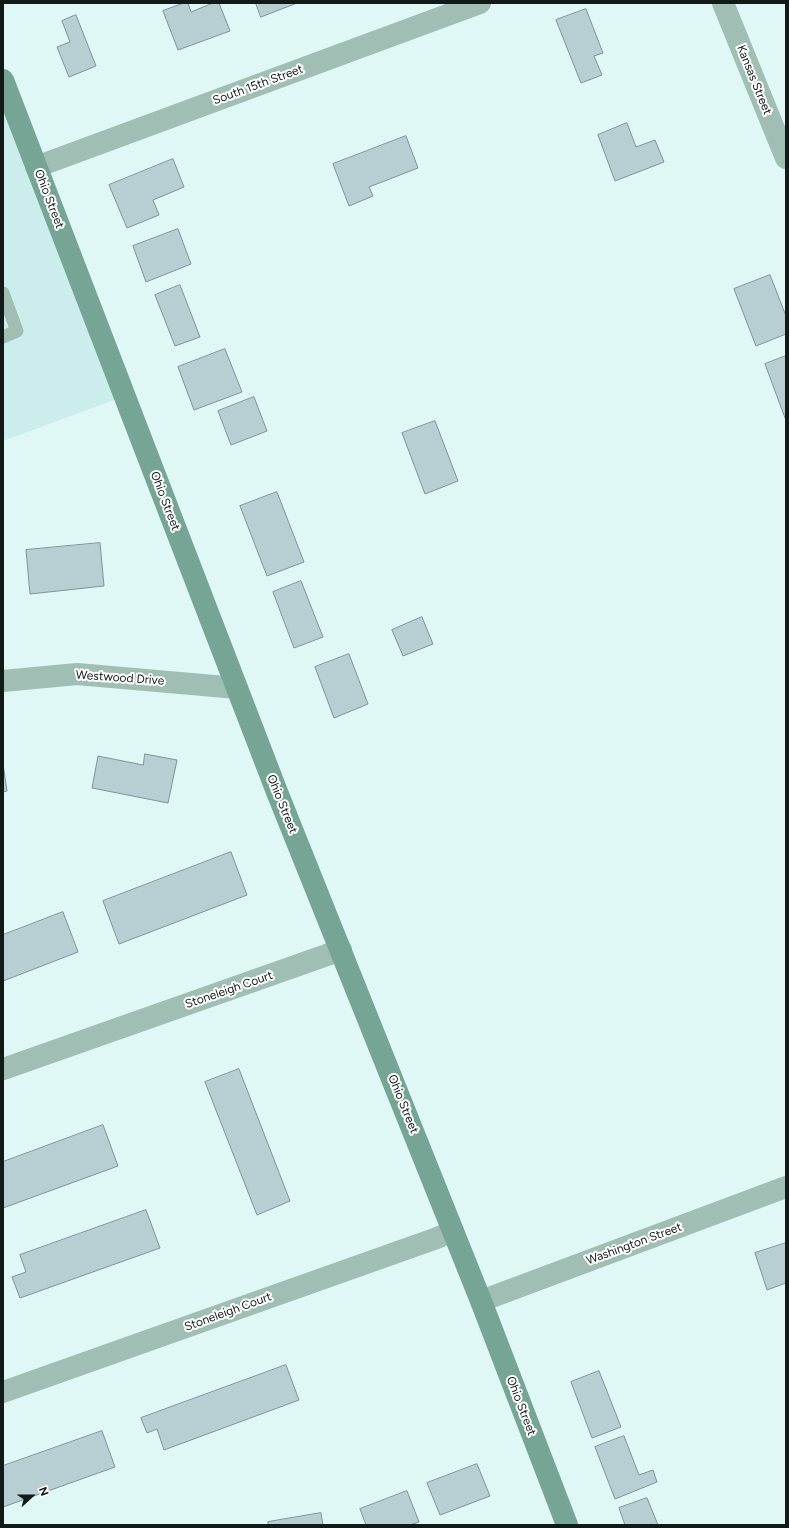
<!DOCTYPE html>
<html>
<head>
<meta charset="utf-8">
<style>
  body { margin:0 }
  #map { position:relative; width:789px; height:1528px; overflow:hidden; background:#dff7f5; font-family:Figtree,sans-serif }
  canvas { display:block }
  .frame { position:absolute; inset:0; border:4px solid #111919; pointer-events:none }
  .north { position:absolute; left:12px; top:1476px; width:40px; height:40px; -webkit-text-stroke:3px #fff; paint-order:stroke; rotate:69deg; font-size:11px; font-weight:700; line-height:16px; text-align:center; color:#111919 }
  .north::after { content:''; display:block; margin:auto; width:14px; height:18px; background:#111919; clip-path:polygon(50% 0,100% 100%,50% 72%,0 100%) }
</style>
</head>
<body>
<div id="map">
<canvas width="789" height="1528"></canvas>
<div class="frame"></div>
<div class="north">N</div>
</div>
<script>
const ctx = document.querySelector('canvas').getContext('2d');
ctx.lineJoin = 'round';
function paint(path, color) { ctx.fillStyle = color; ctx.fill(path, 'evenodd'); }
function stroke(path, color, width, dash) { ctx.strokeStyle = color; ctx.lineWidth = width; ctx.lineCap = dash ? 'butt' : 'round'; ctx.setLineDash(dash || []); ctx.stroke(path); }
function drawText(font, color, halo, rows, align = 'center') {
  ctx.font = font + ' Figtree,sans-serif'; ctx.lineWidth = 4; ctx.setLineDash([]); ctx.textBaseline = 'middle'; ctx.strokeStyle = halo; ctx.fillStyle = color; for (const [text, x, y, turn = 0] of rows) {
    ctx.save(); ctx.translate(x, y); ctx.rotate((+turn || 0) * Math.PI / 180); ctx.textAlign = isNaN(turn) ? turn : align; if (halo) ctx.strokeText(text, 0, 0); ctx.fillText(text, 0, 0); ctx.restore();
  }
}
paint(new Path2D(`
  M 3,80 L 125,396 L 3,441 Z`), '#cbedeb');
const building = new Path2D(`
  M 184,3 L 188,3 L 191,12 L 213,3 L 219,3 L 230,31 L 178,50 L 163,11 Z
  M 256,3 L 297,3 L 261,17 Z
  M 586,9 L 603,53 L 594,56 L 602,75 L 581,83 L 556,20 Z
  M 76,15 L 96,66 L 69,77 L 57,47 L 70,42 L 62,21 Z
  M 627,123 L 636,147 L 655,140 L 664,162 L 615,181 L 598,135 Z
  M 406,136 L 418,168 L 369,187 L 373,196 L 349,206 L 333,164 Z
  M 173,159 L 184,187 L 153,200 L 159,215 L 127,228 L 109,185 Z
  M 178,229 L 191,264 L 146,282 L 133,246 Z
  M 770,275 L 786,316 L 786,334 L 756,346 L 734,289 Z
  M 180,285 L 200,337 L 175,346 L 155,295 Z
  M 225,349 L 242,392 L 194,410 L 178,367 Z
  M 786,356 L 786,418 L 785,418 L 765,364 Z
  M 254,397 L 267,431 L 231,445 L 218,411 Z
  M 435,421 L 458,481 L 425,494 L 402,433 Z
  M 277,492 L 304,562 L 267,576 L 240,506 Z
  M 100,543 L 104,586 L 30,594 L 26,550 Z
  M 301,581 L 323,637 L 294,648 L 273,592 Z
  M 422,617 L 433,644 L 403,656 L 392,630 Z
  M 349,654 L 368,704 L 334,718 L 315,667 Z
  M 145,754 L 177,760 L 168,803 L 92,788 L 98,756 L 143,765 Z
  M 3,764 L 7,791 L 3,792 Z
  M 231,852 L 247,895 L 119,944 L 103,901 Z
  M 63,912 L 78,952 L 3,981 L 3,935 Z
  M 239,1069 L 290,1201 L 257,1215 L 205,1082 Z
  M 103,1125 L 118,1166 L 3,1208 L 3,1162 Z
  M 146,1210 L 160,1248 L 20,1298 L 12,1277 L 26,1272 L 20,1255 Z
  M 786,1243 L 786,1283 L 767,1290 L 755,1253 Z
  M 286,1365 L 299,1400 L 164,1450 L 157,1429 L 147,1433 L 141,1418 Z
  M 599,1371 L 621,1427 L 592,1438 L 571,1382 Z
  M 102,1431 L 115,1467 L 3,1507 L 3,1466 Z
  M 624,1436 L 639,1475 L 653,1470 L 657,1482 L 615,1499 L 595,1447 Z
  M 477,1464 L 490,1496 L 440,1515 L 427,1483 Z
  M 407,1491 L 419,1522 L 410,1525 L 366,1525 L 360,1509 Z
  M 647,1498 L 658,1525 L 625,1525 L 619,1508 Z
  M 321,1513 L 323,1525 L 268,1525 L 268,1522 Z`);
paint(building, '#b7cfd3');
stroke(building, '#7d9397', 1);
stroke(new Path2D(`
  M 3,293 L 17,331 L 3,337`), '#a0beb4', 13);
stroke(new Path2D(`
  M 723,3 L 786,158
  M 36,167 L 480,3
  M 3,681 L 77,674 L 237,688
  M 3,1069 L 341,950
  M 481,1301 L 786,1187
  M 3,1392 L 437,1238 L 453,1231`), '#a0beb4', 22);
stroke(new Path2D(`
  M 3,80 L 277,792 L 481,1301 L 567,1525`), '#76a596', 22);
drawText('12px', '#111919', '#fff', [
  ["Kansas Street",754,80,68],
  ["South 15th Street",258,85,-20],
  ["Ohio Street",49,199,69],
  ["Ohio Street",165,501,69],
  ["Westwood Drive",120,678,4],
  ["Ohio Street",282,804,68],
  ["Stoneleigh Court",229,990,-19],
  ["Ohio Street",403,1104,68],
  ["Washington Street",634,1244,-20],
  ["Stoneleigh Court",228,1312,-20],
  ["Ohio Street",521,1406,69]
]);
</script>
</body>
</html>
